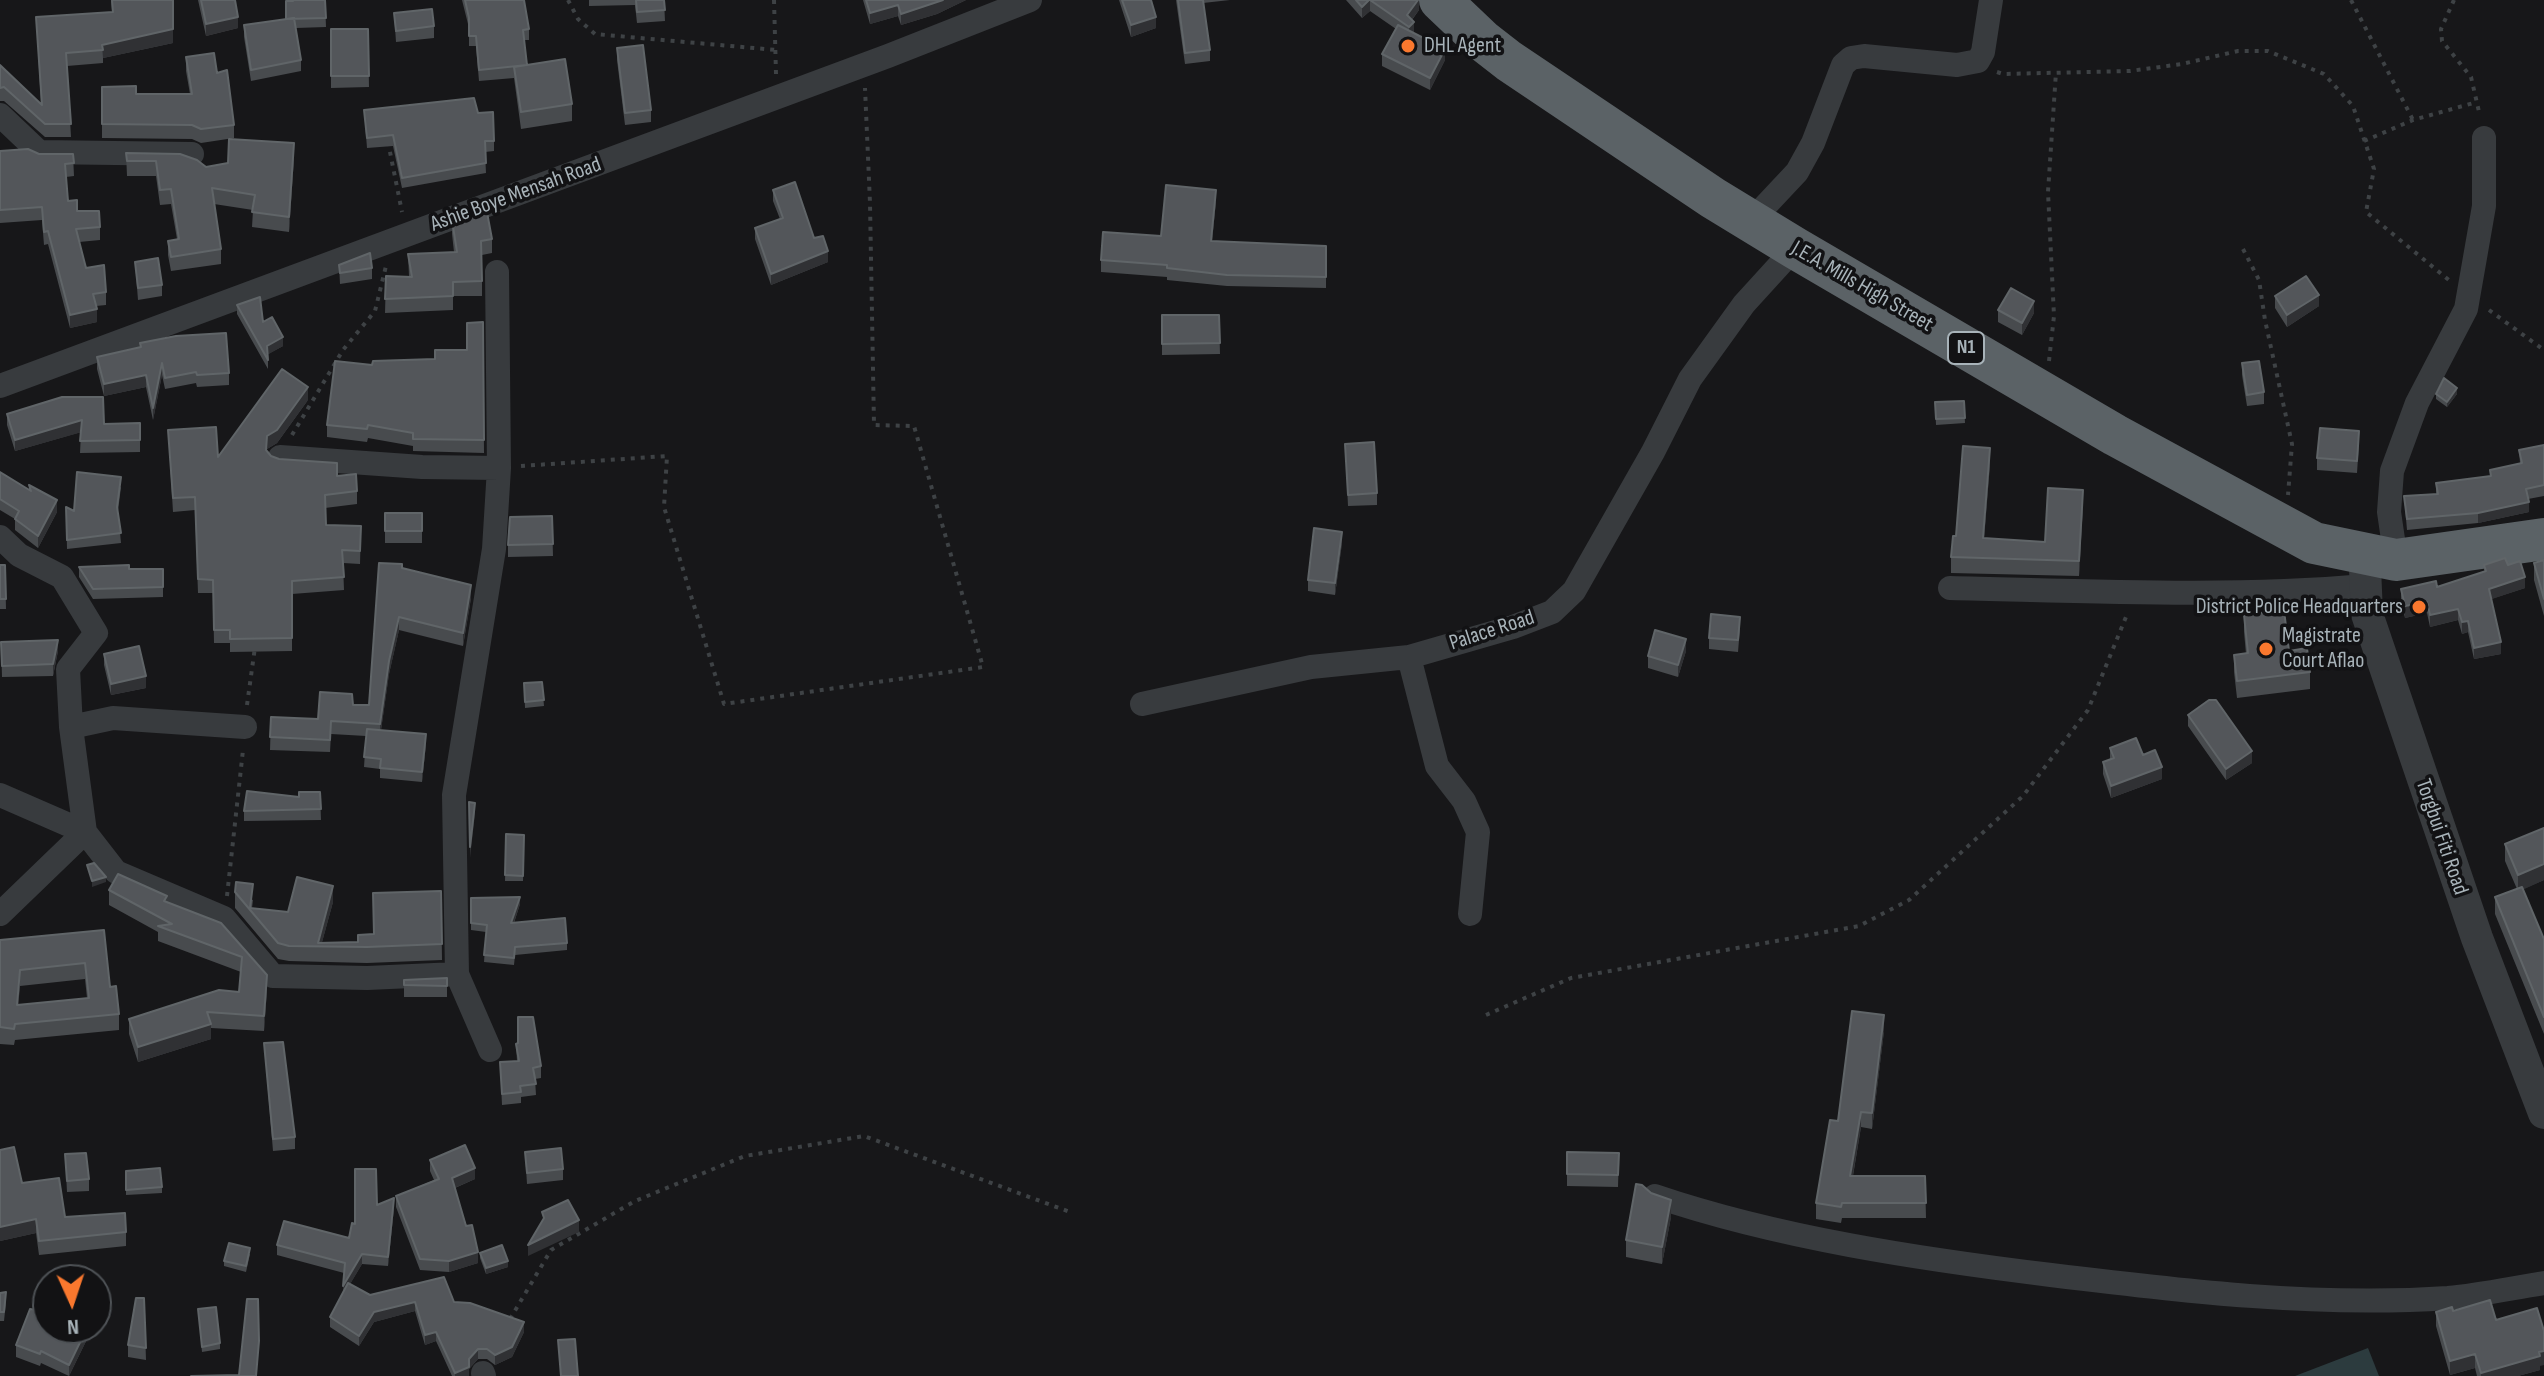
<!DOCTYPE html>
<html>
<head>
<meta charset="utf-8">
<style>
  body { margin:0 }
  #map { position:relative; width:2544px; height:1376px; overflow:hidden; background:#171719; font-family:"Sofia Sans Condensed",sans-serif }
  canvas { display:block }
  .north { position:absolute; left:32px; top:1264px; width:80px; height:80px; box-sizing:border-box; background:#121214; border:2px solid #4e5256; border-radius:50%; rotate:177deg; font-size:22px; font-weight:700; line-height:32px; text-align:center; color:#a8b3b9 }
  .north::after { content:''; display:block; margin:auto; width:28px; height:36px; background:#fa782e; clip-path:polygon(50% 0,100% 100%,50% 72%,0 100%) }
</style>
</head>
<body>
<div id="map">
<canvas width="2544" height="1376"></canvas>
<div class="north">N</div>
</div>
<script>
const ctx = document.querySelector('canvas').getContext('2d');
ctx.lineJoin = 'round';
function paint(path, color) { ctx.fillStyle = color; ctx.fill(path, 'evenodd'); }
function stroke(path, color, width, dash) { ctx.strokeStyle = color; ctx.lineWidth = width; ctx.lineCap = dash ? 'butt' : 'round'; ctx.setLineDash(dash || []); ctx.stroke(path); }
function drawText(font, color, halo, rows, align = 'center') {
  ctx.font = font + ' "Sofia Sans Condensed",sans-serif'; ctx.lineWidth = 7; ctx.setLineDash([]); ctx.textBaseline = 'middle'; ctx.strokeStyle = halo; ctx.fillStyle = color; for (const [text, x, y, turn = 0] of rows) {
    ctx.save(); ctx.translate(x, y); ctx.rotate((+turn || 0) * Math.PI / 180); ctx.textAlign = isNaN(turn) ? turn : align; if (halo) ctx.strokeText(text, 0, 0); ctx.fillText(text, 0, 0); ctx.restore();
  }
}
paint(new Path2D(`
  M 2368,1348 L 2379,1376 L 2295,1376 Z`), '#2c3b3e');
stroke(new Path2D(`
  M 568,0 L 578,19 L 595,34 L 776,50
  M 774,0 L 776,74
  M 2351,0 L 2413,120
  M 2454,0 L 2441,29 L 2442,41 L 2471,77 L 2480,116
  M 1997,72 L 2003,74 L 2130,71 L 2182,64 L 2238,51 L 2268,51 L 2324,74 L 2353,106 L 2374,169 L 2366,212 L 2450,281
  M 2364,141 L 2413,120 L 2477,102
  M 388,142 L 402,212
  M 2243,249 L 2259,280 L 2265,320 L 2292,444 L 2288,495
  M 2489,310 L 2544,350
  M 2049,361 L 2054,316 L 2048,192 L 2056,72
  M 292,435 L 343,350 L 375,311 L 386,266
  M 521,466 L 667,456 L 664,507 L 724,704 L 983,667 L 914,426 L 874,425 L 870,203 L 865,88
  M 247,705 L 255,647
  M 227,896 L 243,750
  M 1486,1015 L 1571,978 L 1859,926 L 1909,900 L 2023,796 L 2088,710 L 2128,612
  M 510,1319 L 551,1250 L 635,1201 L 745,1156 L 864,1136 L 1070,1212`), '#3e4245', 4, [4, 6]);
stroke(new Path2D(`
  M 0,115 L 39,152 L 192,154
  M 1751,221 L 1797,172 L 1813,143 L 1843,65 L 1851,58 L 1864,56 L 1957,65 L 1978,61 L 1983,52 L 1991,0
  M 0,386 L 888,56 L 1030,0
  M 280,457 L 422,467 L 499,468 L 497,272
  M 0,537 L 19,555 L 62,577 L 96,633 L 68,669 L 71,727 L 85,832 L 116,872 L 224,918 L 273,976 L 367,978 L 457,974 L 454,795 L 494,549 L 499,468
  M 2396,560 L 2389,512 L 2392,471 L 2417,403 L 2466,309 L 2484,206 L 2484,138
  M 1950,588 C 2088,591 2228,598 2365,586
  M 1409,657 L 1437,766 L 1464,801 L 1478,832 L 1470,914
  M 1142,704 L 1311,667 L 1409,657 L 1513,627 L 1552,612 L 1574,591 L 1653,452 L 1690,379 L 1744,304 L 1795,248
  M 71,727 L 113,718 L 245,727
  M 0,795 L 85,832 L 0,914
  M 457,974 L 490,1050
  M 1655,1196 C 1779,1238 1920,1259 2051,1275 C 2182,1291 2316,1307 2448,1298 C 2480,1295 2512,1288 2544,1283
  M 483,1373 L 484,1376`), '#383b3e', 24);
stroke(new Path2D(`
  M 2367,555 L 2365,568 L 2367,614 L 2477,938 L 2544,1113`), '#383b3e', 32);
stroke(new Path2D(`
  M 1440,0 L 1482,40 L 1509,61 L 1713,198 L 1795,248 L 2115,435 L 2314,543 L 2396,560 L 2544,539`), '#5b6266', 42);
paint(new Path2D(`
  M 111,0 L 173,0 L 173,43 L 103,58 L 103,63 L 67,66 L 71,137 L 45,137 L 4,101 L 0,101 L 0,65 L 41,104 L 36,17 L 112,12 Z
  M 198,0 L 235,0 L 238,28 L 206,36 Z
  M 292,0 L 325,0 L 326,27 L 296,28 L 301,60 L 301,71 L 251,81 L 244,37 L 244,25 L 286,19 Z
  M 462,0 L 524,0 L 529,29 L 529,40 L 524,40 L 527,65 L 572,104 L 572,121 L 521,129 L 514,78 L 479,81 L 476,46 L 469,46 L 469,28 Z
  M 589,0 L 664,0 L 665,21 L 637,23 L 635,5 L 589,6 Z
  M 863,0 L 966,0 L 937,14 L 901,25 L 898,16 L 870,24 Z
  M 1119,0 L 1151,0 L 1156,28 L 1131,37 Z
  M 1176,0 L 1230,0 L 1203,3 L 1210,50 L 1210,61 L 1185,64 Z
  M 1346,0 L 1419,0 L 1419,10 L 1412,20 L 1414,33 L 1445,60 L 1430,90 L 1382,66 L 1382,54 L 1396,29 L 1370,11 L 1362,18 Z
  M 394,13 L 434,26 L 434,38 L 396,42 Z
  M 331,29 L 368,29 L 369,87 L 331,88 Z
  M 617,48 L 651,110 L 651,122 L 625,125 L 617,60 Z
  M 186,57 L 217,73 L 234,125 L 234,138 L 201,143 L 192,139 L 102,138 L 102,87 L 136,94 L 190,94 L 186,71 Z
  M 364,110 L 494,141 L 494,151 L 485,152 L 486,173 L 402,188 L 393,146 L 367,148 Z
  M 0,151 L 39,154 L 73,154 L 74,176 L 66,177 L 68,201 L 77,211 L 100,227 L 100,240 L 79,242 L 86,268 L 106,292 L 106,305 L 96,306 L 97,322 L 70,328 L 48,244 L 44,245 L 42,220 L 0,223 Z
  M 126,153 L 206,167 L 294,158 L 289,232 L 252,227 L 253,210 L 214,204 L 221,249 L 221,264 L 171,271 L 168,255 L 168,241 L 177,239 L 171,204 L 160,205 L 156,176 L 127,176 Z
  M 773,190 L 814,238 L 828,262 L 771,285 L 755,239 L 755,228 L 780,219 L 773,201 Z
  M 1216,201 L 1212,241 L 1326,246 L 1326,288 L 1227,286 L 1167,280 L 1167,277 L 1101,272 L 1101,260 L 1161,236 Z
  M 452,220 L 492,239 L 492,253 L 482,255 L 482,296 L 453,296 L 453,310 L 385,313 L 386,276 L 409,276 L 408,254 L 454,252 L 452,234 Z
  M 135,262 L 162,285 L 162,296 L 138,300 Z
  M 339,265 L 372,268 L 372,279 L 340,284 Z
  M 2275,296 L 2319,306 L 2287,327 L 2275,308 Z
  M 237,305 L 263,322 L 283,346 L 268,354 L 268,369 L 237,314 Z
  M 1998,310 L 2034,313 L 2022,335 L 1998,322 Z
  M 1162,315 L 1219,315 L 1220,354 L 1162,355 Z
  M 483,322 L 484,453 L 413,451 L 413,446 L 368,438 L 367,442 L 327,437 L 327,425 L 372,365 L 435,359 L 467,350 Z
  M 140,343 L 229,373 L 229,385 L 197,387 L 196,383 L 165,389 L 162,375 L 153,420 L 146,387 L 104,396 L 97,369 L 97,357 L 140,347 Z
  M 2242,363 L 2264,392 L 2264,404 L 2247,406 L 2242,375 Z
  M 2436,394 L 2457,394 L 2447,407 L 2436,399 Z
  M 308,400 L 277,443 L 267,449 L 267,451 L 271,456 L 337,476 L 357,491 L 357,504 L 325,508 L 326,525 L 361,526 L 360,564 L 343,563 L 344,590 L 292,594 L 292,651 L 230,652 L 230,643 L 214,643 L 213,593 L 198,593 L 195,510 L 173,512 L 168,430 L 218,457 Z
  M 1964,401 L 1965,423 L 1936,425 L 1935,402 Z
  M 7,414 L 104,424 L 140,423 L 140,452 L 80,453 L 81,432 L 15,451 L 7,425 Z
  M 2359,443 L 2357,473 L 2317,470 L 2317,458 Z
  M 1345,444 L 1377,493 L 1377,505 L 1348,506 Z
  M 2544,445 L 2544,496 L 2528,499 L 2529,512 L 2478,523 L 2407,530 L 2404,496 L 2436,494 L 2436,483 L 2490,476 L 2490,470 L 2520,463 L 2519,450 Z
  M 1990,464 L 1984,538 L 2045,542 L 2083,505 L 2079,576 L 1951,573 L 1951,557 L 1956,536 Z
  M 0,472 L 29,490 L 29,485 L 57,512 L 38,548 L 15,530 L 15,519 L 0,510 Z
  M 121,487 L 118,511 L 121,543 L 67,549 L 66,507 L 74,511 Z
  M 385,513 L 422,513 L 422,543 L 385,543 Z
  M 552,516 L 553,556 L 508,557 L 508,545 Z
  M 1342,543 L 1335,595 L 1308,591 L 1308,580 Z
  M 2544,560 L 2544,616 L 2534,580 L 2534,563 Z
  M 0,565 L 5,565 L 6,609 L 0,609 Z
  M 2484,565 L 2508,565 L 2525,588 L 2491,599 L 2501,654 L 2474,659 L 2468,632 L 2462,634 L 2458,620 L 2430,627 L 2427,613 L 2405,618 L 2401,600 L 2401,589 L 2437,587 L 2484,572 Z
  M 79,567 L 163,569 L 163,597 L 93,599 L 79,577 Z
  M 402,568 L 471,598 L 463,646 L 399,630 L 389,674 L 381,730 L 426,744 L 422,782 L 380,778 L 380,769 L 364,767 L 366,736 L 331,734 L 330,752 L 270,750 L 271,717 L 318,719 L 353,705 L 369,705 Z
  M 2244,615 L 2289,651 L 2310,672 L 2310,689 L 2237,698 L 2234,672 L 2234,655 L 2246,654 L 2244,632 Z
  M 1740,628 L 1738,652 L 1709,649 L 1709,638 Z
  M 1,642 L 58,651 L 53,676 L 2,677 Z
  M 1686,651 L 1678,677 L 1648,668 L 1648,656 Z
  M 104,654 L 146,688 L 111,695 L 104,665 Z
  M 542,682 L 544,706 L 525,708 L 524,683 Z
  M 2188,715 L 2252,763 L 2226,780 L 2188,726 Z
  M 2110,748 L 2162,779 L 2111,798 L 2103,774 L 2103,762 L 2110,760 Z
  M 320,792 L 321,820 L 244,821 L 244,811 Z
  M 506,834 L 524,835 L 523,881 L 505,881 Z
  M 2505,844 L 2544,880 L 2523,889 L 2544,939 L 2544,1034 L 2495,914 L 2495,897 L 2517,889 L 2505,861 Z
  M 109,890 L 167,903 L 221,923 L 267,990 L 264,1031 L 211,1028 L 211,1039 L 138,1062 L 129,1034 L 129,1019 L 239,992 L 241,972 L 158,941 L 158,932 L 109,905 Z
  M 441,891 L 442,960 L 367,963 L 289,961 L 278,959 L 235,908 L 235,892 L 253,900 L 252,908 L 288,912 L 333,902 L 322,942 L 358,942 L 373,934 Z
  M 471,898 L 520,904 L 514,923 L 567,943 L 567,950 L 515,955 L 514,965 L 484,962 L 486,932 L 471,930 Z
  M 104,930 L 110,987 L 119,1014 L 119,1030 L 15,1040 L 14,1045 L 0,1044 L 0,940 ZM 85,979 L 87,998 L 18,1005 L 20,986 Z
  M 447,978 L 447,997 L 404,997 L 404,980 Z
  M 1884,1031 L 1872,1129 L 1861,1127 L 1853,1176 L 1925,1176 L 1926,1218 L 1842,1218 L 1841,1223 L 1816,1219 L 1816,1203 L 1838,1121 Z
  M 264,1043 L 295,1137 L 295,1149 L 273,1151 Z
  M 516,1044 L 541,1066 L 541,1078 L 535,1079 L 536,1095 L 521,1097 L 521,1103 L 502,1105 L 500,1062 L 517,1061 Z
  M 0,1150 L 22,1183 L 65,1217 L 126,1232 L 126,1246 L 39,1255 L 36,1233 L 0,1241 Z
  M 525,1152 L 563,1169 L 563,1180 L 527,1184 Z
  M 1567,1152 L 1619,1153 L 1618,1187 L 1567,1186 Z
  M 65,1154 L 89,1179 L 89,1191 L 67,1192 Z
  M 430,1160 L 475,1179 L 455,1188 L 478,1263 L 449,1272 L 420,1270 L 396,1207 L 396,1196 L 434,1180 L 430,1171 Z
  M 126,1171 L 162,1187 L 162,1193 L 126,1195 Z
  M 377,1205 L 394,1208 L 388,1266 L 362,1264 L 350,1284 L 370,1295 L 454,1302 L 524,1332 L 512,1357 L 495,1365 L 487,1359 L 478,1359 L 469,1369 L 469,1376 L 452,1376 L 436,1341 L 425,1345 L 415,1311 L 374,1322 L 359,1346 L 330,1327 L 330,1317 L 343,1292 L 344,1273 L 277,1255 L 277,1245 L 349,1238 L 355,1224 Z
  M 1671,1217 L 1662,1264 L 1626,1257 L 1626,1240 Z
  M 480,1253 L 508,1267 L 486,1274 L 480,1258 Z
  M 250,1254 L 246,1272 L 224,1266 L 224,1261 Z
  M 0,1293 L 6,1302 L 4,1321 L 0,1321 Z
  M 144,1298 L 146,1360 L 128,1357 L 128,1345 Z
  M 198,1309 L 220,1343 L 220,1349 L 202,1352 Z
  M 2453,1311 L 2496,1320 L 2540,1366 L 2540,1370 L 2518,1376 L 2477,1376 L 2475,1368 L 2450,1375 L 2436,1326 L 2436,1312 Z
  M 91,1328 L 91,1331 L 69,1376 L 41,1363 L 40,1366 L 16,1357 L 16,1345 Z`), '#484b4e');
paint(new Path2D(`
  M 943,0 L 966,0 L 937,14 L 901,25 L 901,14 Z
  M 1370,0 L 1370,11 L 1362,18 L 1362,7 Z
  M 1418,0 L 1419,0 L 1419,10 L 1407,26 L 1407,15 Z
  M 898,5 L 898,16 L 870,24 L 870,13 Z
  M 238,17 L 238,28 L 206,36 L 206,24 Z
  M 1156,17 L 1156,28 L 1131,37 L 1131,25 Z
  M 1414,22 L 1414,34 L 1409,38 L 1409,27 Z
  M 173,29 L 173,43 L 103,58 L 102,45 Z
  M 1445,49 L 1445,60 L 1430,90 L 1430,78 Z
  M 294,143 L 294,158 L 289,232 L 289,217 Z
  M 1216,190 L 1216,201 L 1211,253 L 1211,241 Z
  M 828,251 L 828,262 L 771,285 L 771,274 Z
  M 2319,295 L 2319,306 L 2287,327 L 2287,315 Z
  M 2034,301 L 2034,313 L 2022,335 L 2022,323 Z
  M 97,309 L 97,322 L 70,328 L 70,315 Z
  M 283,337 L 283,346 L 267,355 L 267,346 Z
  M 162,363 L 162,375 L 153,420 L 153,408 Z
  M 146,375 L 146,387 L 104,396 L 104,384 Z
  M 308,387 L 308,400 L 277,443 L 267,449 L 266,463 L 267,436 Z
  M 2457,388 L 2457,394 L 2447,407 L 2447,402 Z
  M 82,420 L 82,432 L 15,451 L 15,440 Z
  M 1990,448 L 1990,464 L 1983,554 L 1983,538 Z
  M 2083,490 L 2083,505 L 2079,576 L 2079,561 Z
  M 57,500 L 57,512 L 38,548 L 38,536 Z
  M 2529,502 L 2529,512 L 2478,523 L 2478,513 Z
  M 1342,532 L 1342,543 L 1335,595 L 1335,583 Z
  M 2525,577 L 2525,588 L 2489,600 L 2489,589 Z
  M 471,585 L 471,598 L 463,646 L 463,633 Z
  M 2427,602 L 2427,613 L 2405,618 L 2405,606 Z
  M 2458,609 L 2458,620 L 2430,627 L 2430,615 Z
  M 399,617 L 399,630 L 389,674 L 380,737 L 380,724 L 389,661 Z
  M 2468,621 L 2468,632 L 2462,634 L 2462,622 Z
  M 1686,639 L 1686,651 L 1678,677 L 1678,665 Z
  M 58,640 L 58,651 L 53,676 L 53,664 Z
  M 2501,642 L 2501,654 L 2474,659 L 2474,648 Z
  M 146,676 L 146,688 L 111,695 L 111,684 Z
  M 426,734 L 426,744 L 422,782 L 422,772 Z
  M 2252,751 L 2252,763 L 2226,780 L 2226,769 Z
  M 2162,767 L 2162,779 L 2111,798 L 2111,786 Z
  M 475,803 L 475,814 L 470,858 L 470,847 Z
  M 2544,864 L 2544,880 L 2518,892 L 2518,875 Z
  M 106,877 L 106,882 L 92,887 L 92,881 Z
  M 333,886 L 333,902 L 321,946 L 318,943 Z
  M 520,897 L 520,904 L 511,931 L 511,923 Z
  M 20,970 L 20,986 L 17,1021 L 17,1005 Z
  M 267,975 L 267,990 L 264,1031 L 264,1016 Z
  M 1884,1015 L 1884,1031 L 1872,1129 L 1872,1113 Z
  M 211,1024 L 211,1039 L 138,1062 L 138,1047 Z
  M 1861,1112 L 1861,1127 L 1850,1192 L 1850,1176 Z
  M 475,1168 L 475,1179 L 452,1189 L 452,1178 Z
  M 394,1198 L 394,1208 L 388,1266 L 388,1257 Z
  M 1671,1200 L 1671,1217 L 1662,1264 L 1662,1247 Z
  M 36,1219 L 36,1233 L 0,1241 L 0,1227 Z
  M 579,1220 L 579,1232 L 528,1256 L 528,1245 Z
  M 478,1252 L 478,1263 L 449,1272 L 449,1261 Z
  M 362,1254 L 362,1264 L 343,1296 L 343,1286 Z
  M 508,1261 L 508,1267 L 486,1274 L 486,1268 Z
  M 415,1302 L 415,1311 L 374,1322 L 359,1346 L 359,1336 L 374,1312 Z
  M 524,1322 L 524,1332 L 512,1357 L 495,1365 L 495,1355 Z
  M 87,1328 L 91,1328 L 91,1331 L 69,1376 L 69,1365 Z
  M 436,1332 L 436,1341 L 425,1345 L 425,1335 Z
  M 478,1349 L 478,1359 L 469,1369 L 469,1376 L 455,1376 L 455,1373 Z
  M 2544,1351 L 2544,1365 L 2540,1366 L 2540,1370 L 2518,1376 L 2481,1376 L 2481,1373 Z
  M 2475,1354 L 2475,1368 L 2450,1375 L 2450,1361 Z`), '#303134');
const building = new Path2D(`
  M 112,0 L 173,0 L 173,29 L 102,45 L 103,50 L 66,53 L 71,124 L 45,124 L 4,87 L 0,88 L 0,65 L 42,105 L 36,17 L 113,12 Z
  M 201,0 L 235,0 L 238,17 L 206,24 Z
  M 293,0 L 325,0 L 326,18 L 286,19 L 286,1 L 293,1 Z
  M 465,0 L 524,0 L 529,29 L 523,30 L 527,65 L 479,70 L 476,36 L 469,36 L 469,18 Z
  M 636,0 L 664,0 L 665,10 L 637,12 Z
  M 866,0 L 943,0 L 901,14 L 898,5 L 870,13 Z
  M 1122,0 L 1151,0 L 1156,17 L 1131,25 Z
  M 1178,0 L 1203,0 L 1210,50 L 1185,53 Z
  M 1356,0 L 1369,0 L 1362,7 Z
  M 1370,0 L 1418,0 L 1407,15 L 1414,22 L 1409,27 Z
  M 432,9 L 434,26 L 396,31 L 394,13 Z
  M 294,18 L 301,60 L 251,70 L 244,25 Z
  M 1398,25 L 1445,49 L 1430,78 L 1382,54 Z
  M 331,29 L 368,29 L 369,76 L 331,76 Z
  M 643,45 L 651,110 L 625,113 L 617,48 Z
  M 214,53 L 217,73 L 227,70 L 234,125 L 201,129 L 192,125 L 102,124 L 102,87 L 136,86 L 136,94 L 192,94 L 186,57 Z
  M 565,59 L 572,104 L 521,112 L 514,67 Z
  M 474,98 L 478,113 L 493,112 L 494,141 L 485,141 L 486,163 L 402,178 L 393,135 L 367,138 L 364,110 Z
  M 229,139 L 294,143 L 289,217 L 252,212 L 255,195 L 212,188 L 221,249 L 171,257 L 168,241 L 179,239 L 171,189 L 160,190 L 156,161 L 127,161 L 126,153 L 180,154 L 197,160 L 206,167 L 228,163 Z
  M 28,149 L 39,154 L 73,154 L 74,163 L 65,164 L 68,201 L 77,200 L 77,211 L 99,211 L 100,227 L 76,229 L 86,268 L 104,265 L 106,292 L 93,294 L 97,309 L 70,315 L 48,231 L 44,232 L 42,207 L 0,210 L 0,151 Z
  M 795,182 L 814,238 L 823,236 L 828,251 L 771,274 L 755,228 L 783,218 L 773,190 Z
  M 1166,185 L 1216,190 L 1211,241 L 1326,246 L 1326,277 L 1227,275 L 1167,268 L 1167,265 L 1101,260 L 1103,232 L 1161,236 Z
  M 486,207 L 492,239 L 481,241 L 482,281 L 453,282 L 453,296 L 385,299 L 386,276 L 412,277 L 408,254 L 457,252 L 452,220 Z
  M 370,253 L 372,268 L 340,273 L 339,265 Z
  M 158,258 L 162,285 L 138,288 L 135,262 Z
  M 2306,276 L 2319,295 L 2287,315 L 2275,296 Z
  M 2011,288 L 2034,301 L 2022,323 L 1998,310 Z
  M 260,297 L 263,322 L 272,317 L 283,337 L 267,346 L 268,360 L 237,305 Z
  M 1162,315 L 1219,315 L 1220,343 L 1162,344 Z
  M 483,322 L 484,440 L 413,439 L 413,433 L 368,425 L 367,429 L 327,425 L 335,361 L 372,365 L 373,361 L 435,359 L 435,350 L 467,350 L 467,323 Z
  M 226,333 L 229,373 L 197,375 L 196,372 L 165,378 L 162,363 L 153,408 L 146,375 L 104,384 L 97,357 L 141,347 L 140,343 L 176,336 Z
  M 2259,361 L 2264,392 L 2247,395 L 2242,363 Z
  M 282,369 L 308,387 L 277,430 L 267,436 L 266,450 L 271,456 L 279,459 L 337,463 L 337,476 L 356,474 L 357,491 L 325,495 L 326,525 L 361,526 L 360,551 L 342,550 L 344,577 L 292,581 L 292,638 L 230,639 L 230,630 L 214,630 L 213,580 L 198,579 L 195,497 L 173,498 L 168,430 L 216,427 L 218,457 Z
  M 2444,378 L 2457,388 L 2447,402 L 2436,394 Z
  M 62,397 L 103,397 L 104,424 L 140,423 L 140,440 L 80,441 L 82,420 L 15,440 L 7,414 Z
  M 1964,401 L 1965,418 L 1936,419 L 1935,402 Z
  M 2320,428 L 2359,431 L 2357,461 L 2317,458 Z
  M 1374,442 L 1377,493 L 1348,495 L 1345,444 Z
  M 2544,445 L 2544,485 L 2526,489 L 2529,502 L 2478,513 L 2407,519 L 2404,496 L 2438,494 L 2436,483 L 2491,476 L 2490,470 L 2522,463 L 2519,450 Z
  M 1963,446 L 1990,448 L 1983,538 L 2045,542 L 2048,488 L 2083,490 L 2079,561 L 1951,557 L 1953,536 L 1956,536 Z
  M 0,472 L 31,491 L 29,485 L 57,500 L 38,536 L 15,519 L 19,511 L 0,499 Z
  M 77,472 L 121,477 L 117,507 L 121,533 L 67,540 L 66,507 L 74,511 Z
  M 385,513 L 422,513 L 422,531 L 385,531 Z
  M 552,516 L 553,544 L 508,545 L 510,517 Z
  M 1314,528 L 1342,532 L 1335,583 L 1308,580 Z
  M 2505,558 L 2508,565 L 2520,561 L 2525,577 L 2489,589 L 2501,642 L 2474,648 L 2468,621 L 2462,622 L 2458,609 L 2430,615 L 2427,602 L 2405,606 L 2401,589 L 2436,581 L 2437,587 L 2486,571 L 2484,565 Z
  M 2544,560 L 2544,599 L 2534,563 Z
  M 379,563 L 402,564 L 402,568 L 471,585 L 463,633 L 399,617 L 389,661 L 380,724 L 331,721 L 330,740 L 270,737 L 271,717 L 318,719 L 320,692 L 352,694 L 353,705 L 369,705 Z
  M 0,565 L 5,565 L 6,599 L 0,599 Z
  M 129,565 L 129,569 L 163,569 L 163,587 L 93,589 L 79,567 Z
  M 2284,610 L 2289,651 L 2307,648 L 2310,672 L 2237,681 L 2234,655 L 2248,653 L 2244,615 Z
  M 1711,614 L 1740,617 L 1738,640 L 1709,638 Z
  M 1655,630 L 1686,639 L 1678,665 L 1648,656 Z
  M 58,640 L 53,664 L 2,666 L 1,642 Z
  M 139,646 L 146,676 L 111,684 L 104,654 Z
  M 542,682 L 544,700 L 525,702 L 524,683 Z
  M 2209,700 L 2216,700 L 2252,751 L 2226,769 L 2188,715 Z
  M 367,729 L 426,734 L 422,772 L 380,768 L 381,759 L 364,757 Z
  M 2136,738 L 2143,755 L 2155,750 L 2162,767 L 2111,786 L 2103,762 L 2114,758 L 2110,748 Z
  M 247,791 L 299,797 L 299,792 L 320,792 L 321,809 L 244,811 Z
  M 469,802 L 475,803 L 470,847 Z
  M 2544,828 L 2544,864 L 2518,875 L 2505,844 Z
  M 506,834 L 524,835 L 523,876 L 505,875 Z
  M 94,863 L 106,877 L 92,881 L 87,865 Z
  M 118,874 L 167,896 L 164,901 L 221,923 L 267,975 L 264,1016 L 207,1012 L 211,1024 L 138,1047 L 129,1019 L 219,990 L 239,992 L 242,957 L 158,926 L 172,924 L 109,890 Z
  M 297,877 L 333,886 L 318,943 L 358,942 L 358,935 L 374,934 L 373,893 L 441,891 L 442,944 L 367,947 L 289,946 L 278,943 L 235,892 L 236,882 L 253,884 L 250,908 L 288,912 Z
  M 2522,887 L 2544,939 L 2544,1017 L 2495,897 Z
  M 520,897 L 511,923 L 565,918 L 567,943 L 515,947 L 514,958 L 484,955 L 487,925 L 471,923 L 471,898 Z
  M 104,930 L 110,987 L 116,986 L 119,1014 L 15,1024 L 14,1029 L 0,1027 L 0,940 ZM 85,963 L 89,998 L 17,1005 L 20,970 Z
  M 447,978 L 447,986 L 404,985 L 404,980 Z
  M 1852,1011 L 1884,1015 L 1872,1113 L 1861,1112 L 1850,1176 L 1925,1176 L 1926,1203 L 1842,1203 L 1841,1207 L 1816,1203 L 1830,1120 L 1838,1121 Z
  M 518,1017 L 533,1017 L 541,1066 L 533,1068 L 536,1084 L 520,1086 L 521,1092 L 502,1094 L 500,1062 L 519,1061 L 516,1044 L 518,1043 Z
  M 283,1042 L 295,1137 L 273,1139 L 264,1043 Z
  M 465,1145 L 475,1168 L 452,1178 L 466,1226 L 472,1225 L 478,1252 L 449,1261 L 420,1259 L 396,1196 L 439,1179 L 430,1160 Z
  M 14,1147 L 22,1183 L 59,1178 L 65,1217 L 125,1213 L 126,1232 L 39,1241 L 36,1219 L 0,1227 L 0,1150 Z
  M 561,1148 L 563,1169 L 527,1173 L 525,1152 Z
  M 1567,1152 L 1619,1153 L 1618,1175 L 1567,1174 Z
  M 86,1153 L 89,1179 L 67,1181 L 65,1154 Z
  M 160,1168 L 162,1187 L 126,1190 L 126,1171 Z
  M 355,1169 L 376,1169 L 377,1205 L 394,1198 L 388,1257 L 362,1254 L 343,1286 L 345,1263 L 277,1245 L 284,1221 L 349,1238 L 352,1223 L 355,1224 Z
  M 1636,1184 L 1642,1185 L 1651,1193 L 1671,1200 L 1662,1247 L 1626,1240 Z
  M 568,1200 L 579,1220 L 528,1245 L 544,1218 L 542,1212 Z
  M 229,1243 L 250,1248 L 246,1266 L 224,1261 Z
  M 502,1245 L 508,1261 L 486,1268 L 480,1253 Z
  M 444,1277 L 454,1302 L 470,1303 L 524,1322 L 512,1347 L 495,1355 L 487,1349 L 478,1349 L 469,1359 L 469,1367 L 455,1373 L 436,1332 L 425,1335 L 415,1302 L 374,1312 L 359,1336 L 330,1317 L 348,1283 L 370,1295 Z
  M 6,1292 L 4,1312 L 0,1312 L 0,1293 Z
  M 136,1298 L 144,1298 L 146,1348 L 128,1345 Z
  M 247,1299 L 258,1299 L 259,1341 L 256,1376 L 191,1376 L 239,1375 Z
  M 2490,1300 L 2496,1320 L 2537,1308 L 2544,1331 L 2544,1351 L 2539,1352 L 2540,1356 L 2481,1373 L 2475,1354 L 2450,1361 L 2436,1312 L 2452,1307 L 2453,1311 Z
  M 216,1307 L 220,1343 L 202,1347 L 198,1309 Z
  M 30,1309 L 48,1312 L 48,1328 L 87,1328 L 69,1365 L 41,1351 L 40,1354 L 16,1345 Z
  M 575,1339 L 578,1376 L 561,1376 L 558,1340 Z`);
paint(building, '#53565a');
stroke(building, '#606568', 2);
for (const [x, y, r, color] of [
  [1408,46,8,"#fa782e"],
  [2419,607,8,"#fa782e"],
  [2266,649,8,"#fa782e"]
]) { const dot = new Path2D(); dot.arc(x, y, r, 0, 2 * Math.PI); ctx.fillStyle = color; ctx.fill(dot); stroke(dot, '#121214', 3); }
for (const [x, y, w] of [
  [1966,348,36]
]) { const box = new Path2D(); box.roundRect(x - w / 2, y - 16, w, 32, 6); ctx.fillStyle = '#121214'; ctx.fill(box); stroke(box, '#a8b3b9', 2); }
drawText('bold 20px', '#a8b3b9', null, [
  ["N1",1966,348]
]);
drawText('22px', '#a8b3b9', '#121214', [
  ["DHL Agent",1424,46],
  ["District Police Headquarters",2403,607,"right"],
  ["Magistrate",2282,636],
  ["Court Aflao",2282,661]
], 'left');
drawText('22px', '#a8b3b9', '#121214', [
  ["Ashie Boye Mensah Road",516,195,-20],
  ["J.E.A. Mills High Street",1862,287,30],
  ["Palace Road",1492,631,-18],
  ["Torgbui Fiti Road",2441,837,71]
]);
</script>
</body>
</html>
